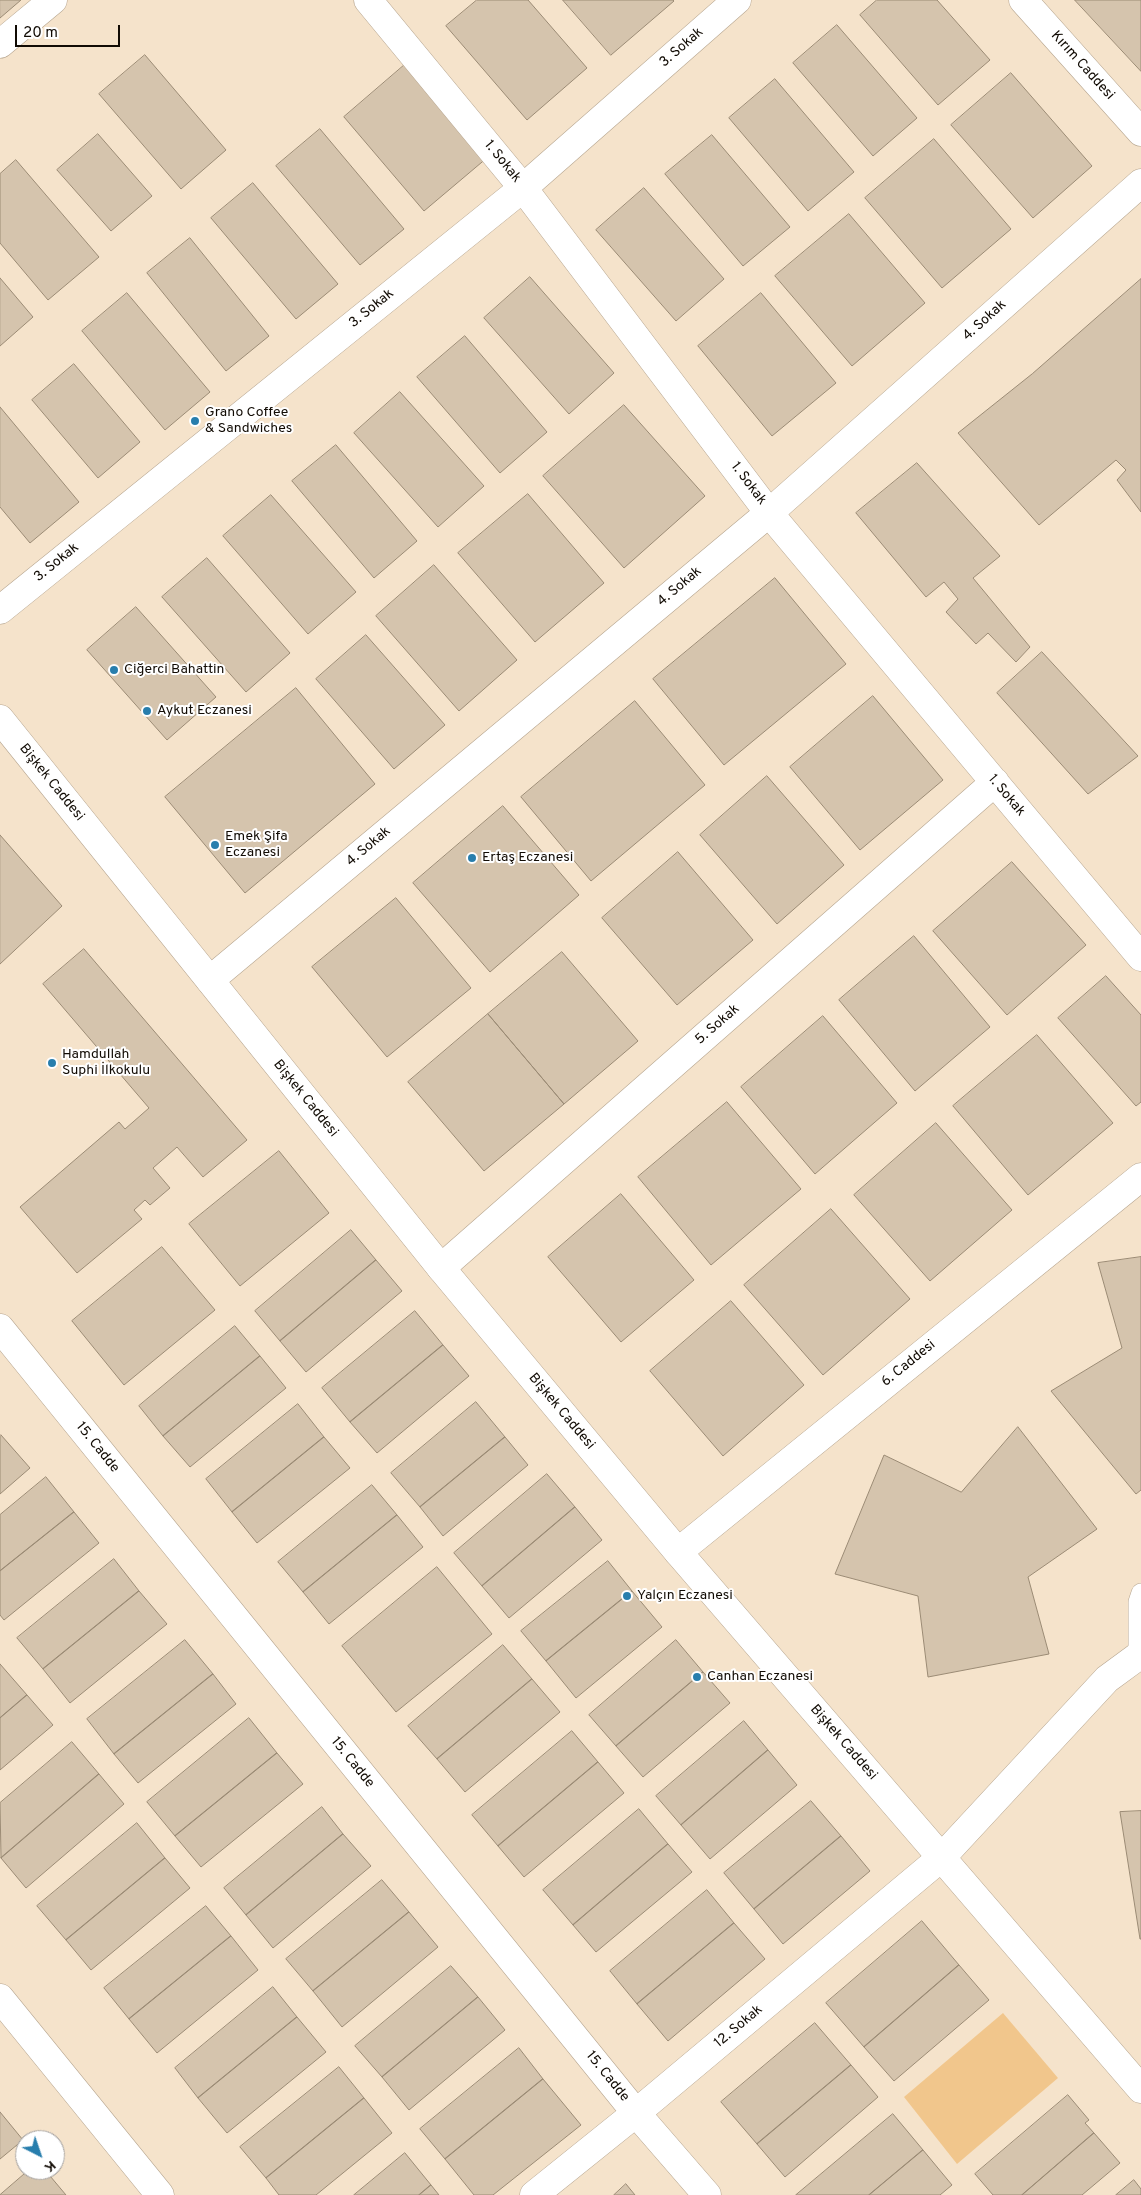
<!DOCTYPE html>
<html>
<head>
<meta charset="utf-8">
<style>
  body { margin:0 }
  #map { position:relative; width:1141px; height:2195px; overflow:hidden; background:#f5e3cb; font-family:Overpass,sans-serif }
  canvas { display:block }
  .north { position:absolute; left:15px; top:2130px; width:50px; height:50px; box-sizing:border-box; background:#fff; border:1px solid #a09d9b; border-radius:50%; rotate:139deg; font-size:14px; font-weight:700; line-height:20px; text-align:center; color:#110b04 }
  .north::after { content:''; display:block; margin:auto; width:18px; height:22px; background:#287ead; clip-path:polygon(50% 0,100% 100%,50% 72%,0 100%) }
  .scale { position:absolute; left:15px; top:25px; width:105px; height:22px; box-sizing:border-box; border:2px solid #110b04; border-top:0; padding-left:6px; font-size:15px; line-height:18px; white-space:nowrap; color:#110b04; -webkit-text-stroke:4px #fff; paint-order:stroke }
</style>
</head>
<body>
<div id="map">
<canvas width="1141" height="2195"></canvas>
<div class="north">K</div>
<div class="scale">20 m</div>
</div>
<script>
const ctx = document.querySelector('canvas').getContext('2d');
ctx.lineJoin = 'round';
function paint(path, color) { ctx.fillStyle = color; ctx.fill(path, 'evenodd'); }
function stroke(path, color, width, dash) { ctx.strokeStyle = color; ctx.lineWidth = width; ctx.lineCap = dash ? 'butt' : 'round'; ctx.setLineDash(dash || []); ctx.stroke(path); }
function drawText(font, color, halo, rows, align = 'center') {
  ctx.font = font + ' Overpass,sans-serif'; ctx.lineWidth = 4; ctx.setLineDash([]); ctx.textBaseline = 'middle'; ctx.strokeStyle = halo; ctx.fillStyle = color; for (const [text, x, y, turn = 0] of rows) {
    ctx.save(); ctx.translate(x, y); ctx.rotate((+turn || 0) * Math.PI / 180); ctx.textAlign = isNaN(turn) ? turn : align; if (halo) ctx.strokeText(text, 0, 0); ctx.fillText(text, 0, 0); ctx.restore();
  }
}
paint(new Path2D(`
  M 1003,2013 L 1058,2078 L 957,2164 L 904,2097 Z`), '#f1c68c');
const building = new Path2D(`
  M 0,0 L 21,0 L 0,18 Z
  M 477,0 L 528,0 L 587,68 L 527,120 L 446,26 Z
  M 563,0 L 673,0 L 674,1 L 611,55 Z
  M 877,0 L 937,0 L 990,60 L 938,105 L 860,15 Z
  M 1075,0 L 1141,0 L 1141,71 Z
  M 837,25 L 917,118 L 873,156 L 793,63 Z
  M 145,55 L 226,150 L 181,189 L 99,94 Z
  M 408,62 L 488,157 L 424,211 L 344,117 Z
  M 1011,73 L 1092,166 L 1033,218 L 951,125 Z
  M 775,79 L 854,172 L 808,211 L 729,118 Z
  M 320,129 L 404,229 L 360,265 L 276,166 Z
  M 98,134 L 152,196 L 111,231 L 57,170 Z
  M 712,135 L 790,227 L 743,266 L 665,174 Z
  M 934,139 L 1011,229 L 942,288 L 865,198 Z
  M 16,160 L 99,257 L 48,300 L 0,243 L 0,174 Z
  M 253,183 L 338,284 L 296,319 L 211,218 Z
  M 644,188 L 724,279 L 676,321 L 596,230 Z
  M 849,214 L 925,303 L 852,366 L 775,276 Z
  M 190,238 L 269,336 L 226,371 L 147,273 Z
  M 530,277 L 614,373 L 569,414 L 484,318 Z
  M 0,278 L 33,317 L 0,346 Z
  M 1141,279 L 1141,512 L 1117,480 L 1126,470 L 1116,460 L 1039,525 L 958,433 L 1032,374 Z
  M 127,293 L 210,392 L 165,430 L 82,331 Z
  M 761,293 L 836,383 L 772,436 L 698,346 Z
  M 465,336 L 547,432 L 500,473 L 417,377 Z
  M 74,364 L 140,442 L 98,478 L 32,400 Z
  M 400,392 L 484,486 L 438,527 L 354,433 Z
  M 624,405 L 705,496 L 624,568 L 543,476 Z
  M 0,407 L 79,502 L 30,543 L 0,507 Z
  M 336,445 L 417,541 L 374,578 L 292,481 Z
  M 917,463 L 1000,556 L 973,578 L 1030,647 L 1016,662 L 988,633 L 976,644 L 946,612 L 958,599 L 944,582 L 926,597 L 856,513 Z
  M 528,494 L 604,583 L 535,642 L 458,553 Z
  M 271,495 L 356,592 L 308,634 L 223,536 Z
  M 207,558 L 290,653 L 246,692 L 162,597 Z
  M 434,565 L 517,660 L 459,711 L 376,616 Z
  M 775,578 L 846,664 L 724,765 L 653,679 Z
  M 136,607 L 216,697 L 167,740 L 87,650 Z
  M 366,635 L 445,725 L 394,769 L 316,679 Z
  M 1042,652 L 1138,756 L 1088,794 L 997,693 Z
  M 296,688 L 375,784 L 245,893 L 165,797 Z
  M 873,696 L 943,780 L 860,850 L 790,767 Z
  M 635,701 L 705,785 L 591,881 L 521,797 Z
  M 767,776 L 844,865 L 777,924 L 700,835 Z
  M 503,806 L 579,895 L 490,972 L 413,883 Z
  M 0,835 L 62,906 L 0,964 Z
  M 678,852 L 753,940 L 677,1005 L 602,918 Z
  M 1012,862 L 1086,945 L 1007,1015 L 933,931 Z
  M 396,898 L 471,988 L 387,1057 L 312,967 Z
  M 914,936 L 990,1027 L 915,1091 L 839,1000 Z
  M 84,949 L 247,1140 L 203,1177 L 177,1147 L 153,1168 L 170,1188 L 150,1205 L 145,1200 L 134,1210 L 142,1219 L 77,1273 L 20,1207 L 119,1122 L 125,1129 L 149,1108 L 43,984 Z
  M 562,952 L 638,1041 L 564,1104 L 488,1014 Z
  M 1106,976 L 1141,1015 L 1141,1102 L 1136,1106 L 1058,1018 Z
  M 488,1014 L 564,1104 L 484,1171 L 408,1082 Z
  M 823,1016 L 897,1103 L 815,1174 L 741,1087 Z
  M 1037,1035 L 1113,1123 L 1028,1195 L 953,1106 Z
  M 727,1102 L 801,1189 L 711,1265 L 638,1177 Z
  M 936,1123 L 1012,1210 L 930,1281 L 854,1195 Z
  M 279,1151 L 329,1213 L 240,1286 L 189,1224 Z
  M 621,1194 L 694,1280 L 621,1342 L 548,1257 Z
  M 831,1209 L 910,1299 L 823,1375 L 744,1285 Z
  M 351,1230 L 376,1260 L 280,1341 L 255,1311 Z
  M 162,1247 L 215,1310 L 124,1385 L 72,1321 Z
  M 1141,1257 L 1141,1490 L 1136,1494 L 1051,1391 L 1122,1348 L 1098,1263 Z
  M 376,1260 L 402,1291 L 306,1372 L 280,1341 Z
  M 731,1301 L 804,1385 L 723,1456 L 650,1371 Z
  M 415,1311 L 443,1345 L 350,1422 L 322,1388 Z
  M 235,1326 L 260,1356 L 163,1436 L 139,1406 Z
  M 443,1345 L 469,1376 L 377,1453 L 350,1422 Z
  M 260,1356 L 286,1388 L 190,1467 L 163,1436 Z
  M 476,1402 L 505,1437 L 420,1507 L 391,1473 Z
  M 298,1404 L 324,1437 L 232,1512 L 206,1479 Z
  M 1018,1427 L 1097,1529 L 1028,1577 L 1049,1654 L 928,1677 L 918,1596 L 835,1574 L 884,1455 L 961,1492 Z
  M 1,1435 L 30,1468 L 0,1494 L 0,1436 Z
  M 324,1437 L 350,1468 L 257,1543 L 232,1512 Z
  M 505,1437 L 528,1465 L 443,1536 L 420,1507 Z
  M 547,1474 L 575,1507 L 482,1586 L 454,1553 Z
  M 46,1477 L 74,1512 L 0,1571 L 0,1515 Z
  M 372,1485 L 397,1515 L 303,1592 L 278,1562 Z
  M 575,1507 L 602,1540 L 509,1618 L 482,1586 Z
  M 74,1512 L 99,1543 L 4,1620 L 0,1615 L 0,1571 Z
  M 397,1515 L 423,1547 L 329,1624 L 303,1592 Z
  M 114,1559 L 139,1591 L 43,1669 L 17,1638 Z
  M 608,1561 L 632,1591 L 546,1661 L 521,1631 Z
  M 437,1567 L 492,1634 L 396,1712 L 342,1646 Z
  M 139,1591 L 167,1624 L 70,1703 L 43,1669 Z
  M 632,1591 L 662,1627 L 576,1698 L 546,1661 Z
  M 185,1640 L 213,1674 L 114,1754 L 87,1719 Z
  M 676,1640 L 703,1672 L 616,1746 L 589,1715 Z
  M 503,1645 L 532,1679 L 437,1759 L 408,1726 Z
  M 0,1664 L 27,1695 L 0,1718 Z
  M 703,1672 L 730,1703 L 643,1777 L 616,1746 Z
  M 213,1674 L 236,1704 L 138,1783 L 114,1754 Z
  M 532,1679 L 560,1712 L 465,1792 L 437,1759 Z
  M 27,1695 L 53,1725 L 0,1770 L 0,1718 Z
  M 249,1718 L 277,1753 L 175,1836 L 147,1802 Z
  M 744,1721 L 768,1750 L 681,1825 L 656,1796 Z
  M 572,1731 L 598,1762 L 498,1846 L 472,1815 Z
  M 72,1742 L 99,1774 L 1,1858 L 0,1803 Z
  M 768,1750 L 797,1785 L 710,1859 L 681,1825 Z
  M 277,1753 L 303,1784 L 201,1867 L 175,1836 Z
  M 598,1762 L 624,1793 L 524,1877 L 498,1846 Z
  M 99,1774 L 124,1804 L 26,1888 L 1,1858 Z
  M 811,1801 L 841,1836 L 754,1909 L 724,1873 Z
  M 322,1807 L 343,1834 L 246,1915 L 224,1888 Z
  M 639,1809 L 668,1844 L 573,1925 L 543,1890 Z
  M 1141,1811 L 1141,1939 L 1140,1939 L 1120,1812 Z
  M 137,1823 L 165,1858 L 66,1940 L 37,1906 Z
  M 343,1834 L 371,1866 L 273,1948 L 246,1915 Z
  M 841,1836 L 870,1871 L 783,1944 L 754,1909 Z
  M 668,1844 L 692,1872 L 596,1952 L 573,1925 Z
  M 165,1858 L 190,1888 L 91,1970 L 66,1940 Z
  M 382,1880 L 409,1912 L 313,1991 L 286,1959 Z
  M 707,1890 L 734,1923 L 637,2004 L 610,1971 Z
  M 206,1906 L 231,1936 L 129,2019 L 104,1988 Z
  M 409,1912 L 438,1947 L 342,2027 L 313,1991 Z
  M 922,1921 L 959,1965 L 864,2047 L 826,2003 Z
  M 734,1923 L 765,1959 L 668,2041 L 637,2004 Z
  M 231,1936 L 258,1970 L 157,2053 L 129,2019 Z
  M 959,1965 L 989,2000 L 894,2081 L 864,2047 Z
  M 451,1966 L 478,1997 L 382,2077 L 355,2046 Z
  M 273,1987 L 297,2017 L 198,2098 L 175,2068 Z
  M 478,1997 L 505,2030 L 409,2110 L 382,2077 Z
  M 297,2017 L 326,2052 L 227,2133 L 198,2098 Z
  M 815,2023 L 851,2065 L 757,2144 L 721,2102 Z
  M 519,2048 L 543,2079 L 445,2159 L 420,2129 Z
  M 851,2065 L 878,2097 L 785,2177 L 757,2144 Z
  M 339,2067 L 364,2098 L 266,2178 L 240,2147 Z
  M 543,2079 L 581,2125 L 493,2195 L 474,2195 L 445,2159 Z
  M 1068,2095 L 1089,2120 L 1085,2123 L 1094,2133 L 1022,2195 L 993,2195 L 975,2174 Z
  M 364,2098 L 392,2133 L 316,2195 L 279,2195 L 266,2178 Z
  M 0,2112 L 23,2140 L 0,2159 Z
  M 893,2114 L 923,2150 L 869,2195 L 796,2195 Z
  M 1094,2133 L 1120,2163 L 1082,2195 L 1022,2195 Z
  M 923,2150 L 952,2185 L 940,2195 L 869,2195 Z
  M 405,2153 L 431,2185 L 419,2195 L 354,2195 Z
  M 29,2170 L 45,2170 L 66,2195 L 0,2195 Z
  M 1134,2180 L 1141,2189 L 1141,2195 L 1116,2195 Z
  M 626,2184 L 635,2195 L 614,2195 Z
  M 431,2185 L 439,2195 L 419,2195 Z`);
paint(building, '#d5c4ad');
stroke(building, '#9b8b75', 1);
const lane = new Path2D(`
  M 1138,1654 L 1138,1602 L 1141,1593`);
const street = new Path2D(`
  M 368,0 L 523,188 L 769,513 L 1141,957
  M 0,44 L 53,0
  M 0,610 L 523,188 L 737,0
  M 210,980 L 769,513 L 1141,183
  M 441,1268 L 995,782
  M 0,1328 L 636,2113 L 707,2195
  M 678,1552 L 1141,1177
  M 0,1998 L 160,2195
  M 534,2195 L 636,2113 L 942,1857 L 1107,1679 L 1141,1654`);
const secondary = new Path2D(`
  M 1023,0 L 1141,132
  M 0,719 L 441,1268 L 678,1552 L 1141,2089`);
stroke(lane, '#b6a58f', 20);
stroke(street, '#b6a58f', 29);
stroke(secondary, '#b6a58f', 29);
stroke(lane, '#fff', 19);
stroke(street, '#fff', 28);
stroke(secondary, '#fff', 28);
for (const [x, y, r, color] of [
  [195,421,5,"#287ead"],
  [114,670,5,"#287ead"],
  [147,711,5,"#287ead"],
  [215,845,5,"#287ead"],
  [472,858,5,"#287ead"],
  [52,1063,5,"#287ead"],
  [627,1596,5,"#287ead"],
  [697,1677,5,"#287ead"]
]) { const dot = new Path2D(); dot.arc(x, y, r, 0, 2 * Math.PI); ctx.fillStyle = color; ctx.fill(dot); stroke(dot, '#fff', 2); }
drawText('14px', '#110b04', '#fff', [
  ["3. Sokak",682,48,-41],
  ["Kırım Caddesi",1082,66,48],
  ["1. Sokak",502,162,51],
  ["3. Sokak",372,309,-39],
  ["4. Sokak",985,321,-42],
  ["1. Sokak",748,484,53],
  ["3. Sokak",57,563,-39],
  ["4. Sokak",680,587,-40],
  ["Bişkek Caddesi",51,783,51],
  ["1. Sokak",1006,796,50],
  ["4. Sokak",369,847,-40],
  ["5. Sokak",718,1025,-41],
  ["Bişkek Caddesi",305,1099,51],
  ["6. Caddesi",909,1364,-39],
  ["Bişkek Caddesi",561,1412,50],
  ["15. Cadde",97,1448,51],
  ["Bişkek Caddesi",843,1743,49],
  ["15. Cadde",352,1763,51],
  ["12. Sokak",739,2027,-40],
  ["15. Cadde",607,2077,51]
]);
drawText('14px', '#110b04', '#fff', [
  ["Grano Coffee",205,413],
  ["& Sandwiches",205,429],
  ["Ciğerci Bahattin",124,670],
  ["Aykut Eczanesi",157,711],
  ["Emek Şifa",225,837],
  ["Eczanesi",225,853],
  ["Ertaş Eczanesi",482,858],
  ["Hamdullah",62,1055],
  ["Suphi İlkokulu",62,1071],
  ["Yalçın Eczanesi",637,1596],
  ["Canhan Eczanesi",707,1677]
], 'left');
</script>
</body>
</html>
